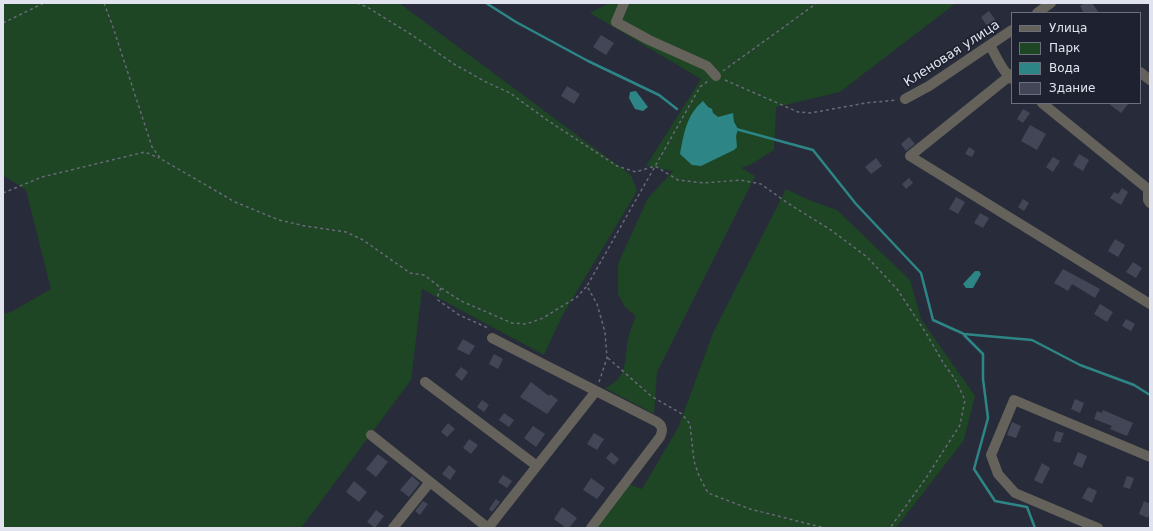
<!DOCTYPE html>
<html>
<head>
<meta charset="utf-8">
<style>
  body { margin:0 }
  #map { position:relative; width:1153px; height:531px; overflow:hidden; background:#282c3a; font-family:"DejaVu Sans",sans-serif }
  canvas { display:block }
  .frame { position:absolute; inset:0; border:4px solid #e1e4ee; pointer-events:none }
  .legend { position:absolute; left:1011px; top:12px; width:130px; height:92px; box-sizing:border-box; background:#1e2230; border:1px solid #6c707c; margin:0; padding:5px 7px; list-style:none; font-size:12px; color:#e1e4ee }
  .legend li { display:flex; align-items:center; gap:8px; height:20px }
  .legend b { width:20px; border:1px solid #6c707c }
</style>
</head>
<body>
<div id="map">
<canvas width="1153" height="531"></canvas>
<div class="frame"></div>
<ul class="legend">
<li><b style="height:5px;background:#64625a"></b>Улица</li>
<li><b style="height:11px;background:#1e4524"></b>Парк</li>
<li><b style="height:11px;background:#2d8585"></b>Вода</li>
<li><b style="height:11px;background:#424656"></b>Здание</li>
</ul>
</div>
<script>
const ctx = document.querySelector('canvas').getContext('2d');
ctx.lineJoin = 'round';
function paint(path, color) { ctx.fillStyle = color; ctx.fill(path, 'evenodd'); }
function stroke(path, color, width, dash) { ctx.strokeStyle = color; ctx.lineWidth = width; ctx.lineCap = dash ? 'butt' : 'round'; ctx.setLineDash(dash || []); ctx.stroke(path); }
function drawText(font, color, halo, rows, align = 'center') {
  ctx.font = font + ' "DejaVu Sans",sans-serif'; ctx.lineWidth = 3.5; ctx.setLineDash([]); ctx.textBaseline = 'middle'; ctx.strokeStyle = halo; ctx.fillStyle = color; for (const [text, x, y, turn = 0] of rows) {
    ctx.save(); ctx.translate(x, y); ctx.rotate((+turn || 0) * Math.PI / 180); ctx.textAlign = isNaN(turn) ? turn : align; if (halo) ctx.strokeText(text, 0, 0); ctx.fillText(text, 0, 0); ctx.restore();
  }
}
paint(new Path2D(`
  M 3,3 L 399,3 L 631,175 L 637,191 L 562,316 L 544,355 L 422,289 L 411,380 L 301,528 L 3,528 L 3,314 L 11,312 L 51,289 L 26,190 L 3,175 Z
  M 609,3 L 956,3 L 840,92 L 776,107 L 774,150 L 750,165 L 741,168 L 755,176 L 657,372 L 654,414 L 605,388 C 628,378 624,362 628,340 C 629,332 633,324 636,316 L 625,307 L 618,294 L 618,264 L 648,198 L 673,171 L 646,166 L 701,79 L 590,13 Z
  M 786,189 L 809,200 L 837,210 L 910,280 L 921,319 L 975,396 L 964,440 L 896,528 L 596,528 L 628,484 L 642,489 L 678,428 L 713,333 Z`), '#1e4524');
paint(new Path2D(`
  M 636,91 L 648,107 L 643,111 L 635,109 L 629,98 L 630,92 Z
  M 703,101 L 708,107 L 712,109 L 713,113 L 718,117 L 733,113 L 734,122 L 738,129 L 736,136 L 737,147 L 734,150 L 701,166 L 692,165 L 680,154 C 684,134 686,115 703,101 Z
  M 975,271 L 979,271 L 981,274 L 973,288 L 966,288 L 963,284 Z`), '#2d8585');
stroke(new Path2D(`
  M 486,3 L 516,22 L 588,61 L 659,95 L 677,109
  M 736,129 L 813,150 L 856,204 L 921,273 L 933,320 L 964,334 L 1032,340 L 1080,365 L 1134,385 L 1150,395
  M 964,335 L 983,354 L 983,379 L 988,418 L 974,469 L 995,501 L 1027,507 L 1035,528`), '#2d8585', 2.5);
paint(new Path2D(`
  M 1084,3 L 1092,3 L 1099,13 L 1084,13 L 1080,6 Z
  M 989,11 L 996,21 L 987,26 L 981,17 Z
  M 601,35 L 614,43 L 606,55 L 593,47 Z
  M 567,86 L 580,94 L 574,104 L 561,96 Z
  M 1108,103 L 1129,103 L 1121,113 Z
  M 1023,109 L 1030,113 L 1023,123 L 1017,119 Z
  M 1030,125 L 1046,134 L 1037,150 L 1021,141 Z
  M 909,137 L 915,144 L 906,151 L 901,144 Z
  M 969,147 L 975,151 L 972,157 L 965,154 Z
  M 1079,154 L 1089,160 L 1083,171 L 1073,165 Z
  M 1053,157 L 1060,161 L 1053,172 L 1046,167 Z
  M 876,158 L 882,166 L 871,174 L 865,167 Z
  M 909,178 L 913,183 L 906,189 L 902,184 Z
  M 1122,188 L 1128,192 L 1121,205 L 1110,198 L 1114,192 L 1118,194 Z
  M 956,197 L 965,202 L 958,214 L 949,209 Z
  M 1023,199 L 1029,203 L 1024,211 L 1018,207 Z
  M 980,213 L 989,218 L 983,228 L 974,223 Z
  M 1115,239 L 1125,245 L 1118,257 L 1108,251 Z
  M 1133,262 L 1142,268 L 1136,278 L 1126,272 Z
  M 1063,269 L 1100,289 L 1095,298 L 1072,284 L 1068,291 L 1054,283 Z
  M 1100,304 L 1113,312 L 1107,322 L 1094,314 Z
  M 1126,319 L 1135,324 L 1131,331 L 1122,326 Z
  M 463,339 L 475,346 L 469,355 L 457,349 Z
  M 494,354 L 503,359 L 498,369 L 489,364 Z
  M 461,367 L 468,372 L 462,381 L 455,375 Z
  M 531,382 L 549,396 L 550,394 L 558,400 L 547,414 L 520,397 Z
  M 1075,399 L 1084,403 L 1080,413 L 1071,409 Z
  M 482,400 L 489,405 L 484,412 L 477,407 Z
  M 1103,410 L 1133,423 L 1127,436 L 1110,429 L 1112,426 L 1094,419 L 1097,411 L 1102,413 Z
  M 504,413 L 514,420 L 509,427 L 499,420 Z
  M 1012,422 L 1021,426 L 1016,438 L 1007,435 Z
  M 448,423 L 455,429 L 447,437 L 441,432 Z
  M 533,426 L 545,434 L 536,447 L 524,438 Z
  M 1056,431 L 1064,433 L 1060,443 L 1053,441 Z
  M 594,433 L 604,439 L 597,450 L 587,444 Z
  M 469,439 L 478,445 L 471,454 L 463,448 Z
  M 611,452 L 619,459 L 614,465 L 606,458 Z
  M 1078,452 L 1087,456 L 1082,468 L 1073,464 Z
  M 378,454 L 388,462 L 376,477 L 366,469 Z
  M 1042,463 L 1050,468 L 1042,484 L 1034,480 Z
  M 449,465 L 456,471 L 450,480 L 442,474 Z
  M 503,475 L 512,481 L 507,488 L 498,482 Z
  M 412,476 L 420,483 L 409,497 L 400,490 Z
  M 1127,476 L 1134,478 L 1130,489 L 1123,487 Z
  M 591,478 L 605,488 L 597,499 L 583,490 Z
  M 354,481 L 367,492 L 359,502 L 346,492 Z
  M 1088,487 L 1097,491 L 1092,503 L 1082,498 Z
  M 496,499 L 500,502 L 492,512 L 489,509 Z
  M 423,501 L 428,504 L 420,515 L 415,511 Z
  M 1144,501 L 1150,504 L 1150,512 L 1148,518 L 1139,514 Z
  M 562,507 L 577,518 L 569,528 L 566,528 L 554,519 Z
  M 376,510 L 384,516 L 375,528 L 367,522 Z`), '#424656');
stroke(new Path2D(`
  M 104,3 L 113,27 L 152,147 L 161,159 L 235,202 L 279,220 L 305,226 L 346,232 L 363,240 L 410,273 L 424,275 L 441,288 L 461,301 L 512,323 L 526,324 L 543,318 L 577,297 L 587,286
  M 357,3 L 367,7 L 412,35 L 454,64 L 486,82 L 510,93 L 547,120 L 617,166 L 636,172 L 655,166 L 678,180 L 704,183 L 740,180 L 761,184 L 789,204 L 831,230 L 867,257 L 897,289 L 926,333 L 944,364 L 955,379 L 965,400 L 960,425 L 926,478 L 890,528
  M 3,23 L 44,3
  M 723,71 L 817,3
  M 725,80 L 798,112 L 810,113 L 866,103 L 897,100
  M 3,193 L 42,177 L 145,152 L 159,158
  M 441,288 L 438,295 L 438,300 L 459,315 L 486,327 L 489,330
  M 608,358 L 651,396 L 682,414 L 690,424 L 694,461 L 699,476 L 708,493 L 750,509 L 825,528
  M 599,382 L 607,358 L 605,332 L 597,304 L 587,286 L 700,87 L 708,81`), '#676a77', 1.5, [3, 3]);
stroke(new Path2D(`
  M 624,3 L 616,22 L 649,40 L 707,66 L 716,76
  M 1037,13 L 1051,3
  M 990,45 C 996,56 1002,71 1012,79
  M 1140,72 L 1150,80
  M 1012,74 L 910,156 L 1150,304
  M 905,99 L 929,86 L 1012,30
  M 1042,103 L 1148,189 L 1148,200 L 1150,203
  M 492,338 L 657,422 C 663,426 663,431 660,437 L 591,528
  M 425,382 L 537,466
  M 371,435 L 488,528
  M 393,528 L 430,482
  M 488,528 L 596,391
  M 1098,528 L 1015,493 L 998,474 L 991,455 L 1014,400 L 1150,457`), '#64625a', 10);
drawText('13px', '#e1e4ee', '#1e2230', [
  ["Кленовая улица",952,54,-33]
]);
</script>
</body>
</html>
